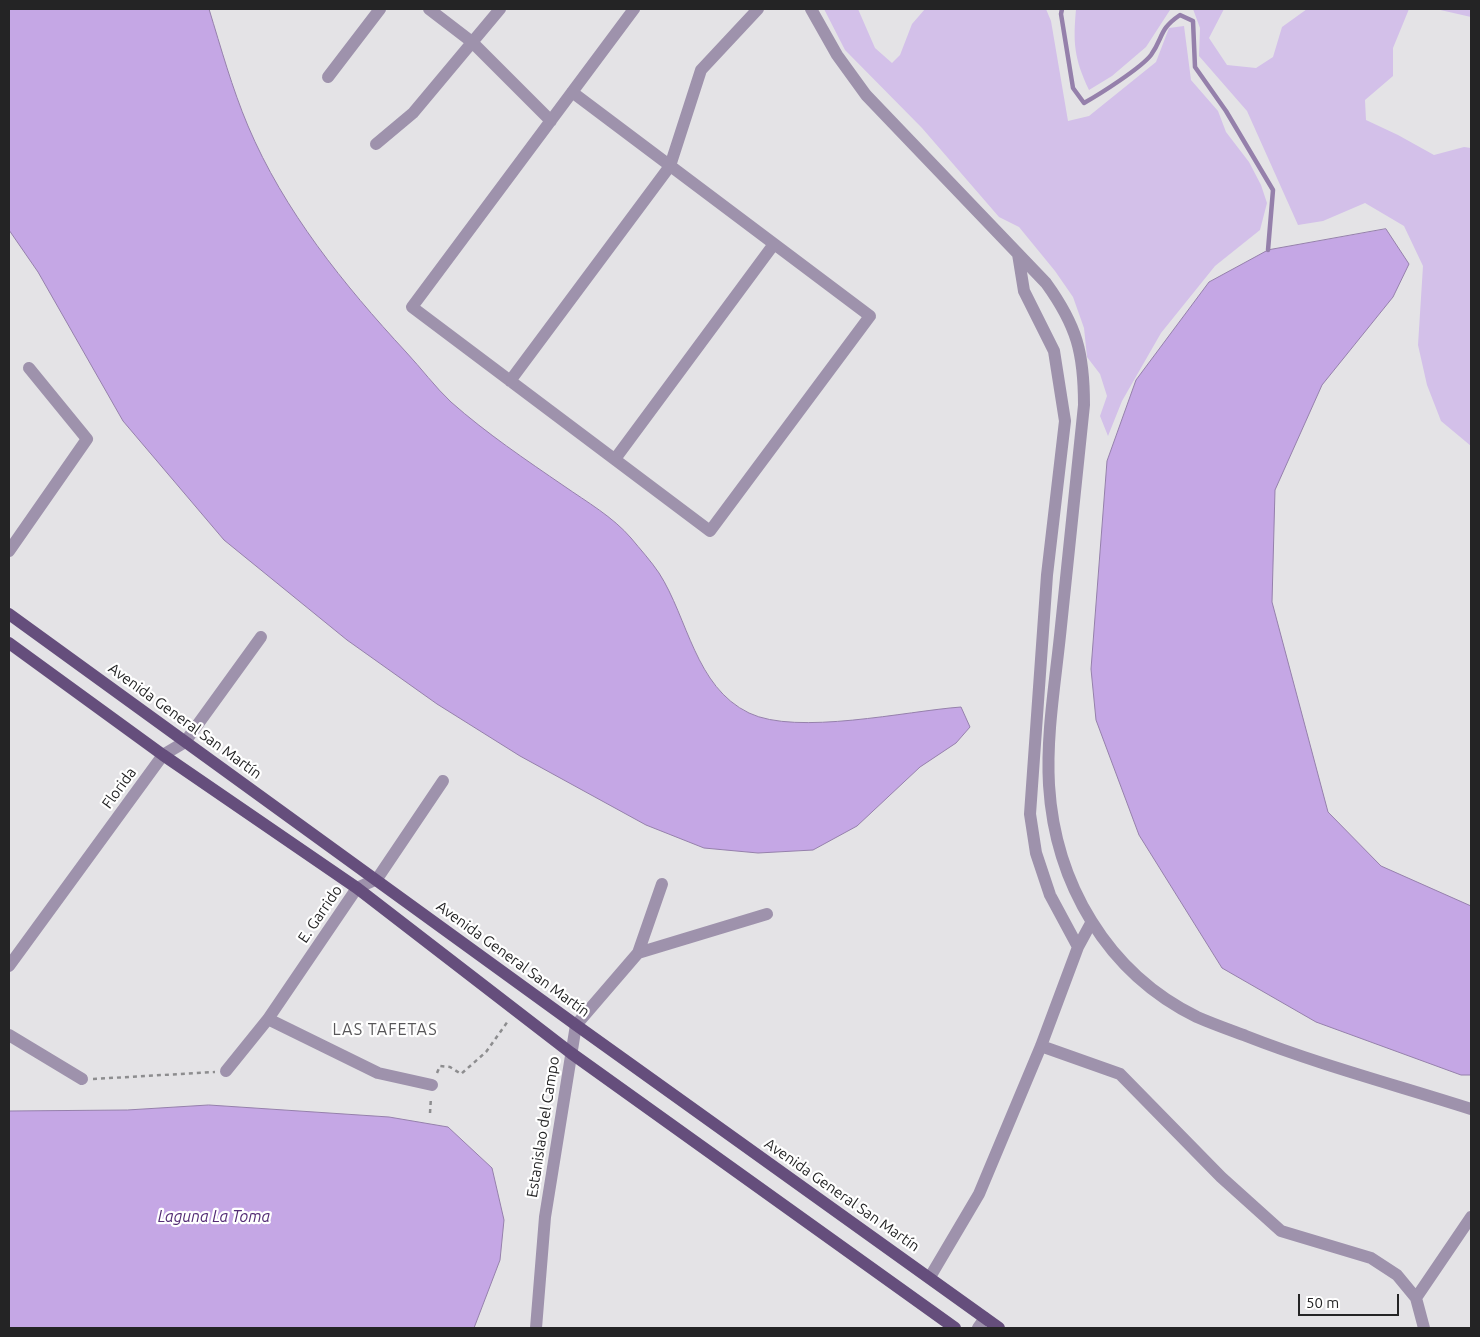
<!DOCTYPE html>
<html>
<head>
<meta charset="utf-8">
<style>
  body { margin:0 }
  #map { position:relative; width:1480px; height:1337px; overflow:hidden; background:#e4e3e6; font-family:Ubuntu,sans-serif }
  canvas { display:block }
  .frame { position:absolute; inset:0; border:10px solid #242425; pointer-events:none }
  .scale { position:absolute; left:1298px; top:1294px; width:101px; height:22px; box-sizing:border-box; border:2px solid #242425; border-top:0; padding-left:6px; font-size:15px; line-height:18px; white-space:nowrap; color:#242425; -webkit-text-stroke:4px #fff; paint-order:stroke }
</style>
</head>
<body>
<div id="map">
<canvas width="1480" height="1337"></canvas>
<div class="frame"></div>
<div class="scale">50 m</div>
</div>
<script>
const ctx = document.querySelector('canvas').getContext('2d');
ctx.lineJoin = 'round';
function paint(path, color) { ctx.fillStyle = color; ctx.fill(path, 'evenodd'); }
function stroke(path, color, width, dash) { ctx.strokeStyle = color; ctx.lineWidth = width; ctx.lineCap = dash ? 'butt' : 'round'; ctx.setLineDash(dash || []); ctx.stroke(path); }
function drawText(font, color, halo, rows, align = 'center') {
  ctx.font = font + ' Ubuntu,sans-serif'; ctx.lineWidth = 4.5; ctx.setLineDash([]); ctx.textBaseline = 'middle'; ctx.strokeStyle = halo; ctx.fillStyle = color; for (const [text, x, y, turn = 0] of rows) {
    ctx.save(); ctx.translate(x, y); ctx.rotate((+turn || 0) * Math.PI / 180); ctx.textAlign = isNaN(turn) ? turn : align; if (halo) ctx.strokeText(text, 0, 0); ctx.fillText(text, 0, 0); ctx.restore();
  }
}
paint(new Path2D(`
  M 824,9 L 858,9 L 875,48 L 892,63 L 900,55 L 912,24 L 925,9 L 1046,9 L 1051,21 L 1068,121 L 1089,116 L 1156,62 L 1169,28 L 1184,26 L 1191,80 L 1218,111 L 1226,132 L 1249,162 L 1261,185 L 1267,203 L 1260,230 L 1215,266 L 1161,333 L 1122,401 L 1108,436 L 1100,416 L 1107,396 L 1100,374 L 1087,357 L 1084,328 L 1073,297 L 1055,271 L 1019,227 L 999,217 L 922,128 L 845,50 Z
  M 1076,9 L 1175,9 L 1170,10 L 1146,47 L 1112,76 L 1089,90 C 1074,58 1073,43 1076,9 Z
  M 1193,9 L 1224,9 L 1209,38 L 1227,65 L 1256,68 L 1273,57 L 1282,27 L 1307,9 L 1409,9 L 1393,48 L 1393,76 L 1365,100 L 1366,120 L 1398,135 L 1434,155 L 1464,147 L 1471,148 L 1471,446 L 1441,421 L 1427,385 L 1418,345 L 1423,266 L 1404,226 L 1365,203 L 1323,221 L 1298,225 L 1247,111 L 1199,56 L 1200,28 Z
  M 1436,9 L 1471,9 L 1471,17 Z`), '#d3c0e9');
const water = new Path2D(`
  M 9,9 L 209,9 C 221,48 232,88 248,126 C 284,211 344,285 406,352 C 421,368 435,387 451,402 C 486,433 526,460 564,486 C 587,502 613,517 631,538 C 640,549 651,561 659,573 C 688,618 695,687 749,713 C 797,736 906,711 961,707 L 970,727 L 956,743 L 920,767 L 857,826 L 813,850 L 758,853 L 704,848 L 646,825 L 520,756 L 437,704 L 347,640 L 224,540 L 123,421 L 38,272 L 9,230 Z
  M 1386,229 L 1409,264 L 1393,297 L 1322,385 L 1275,490 L 1272,602 L 1328,812 L 1381,866 L 1471,906 L 1471,1075 L 1461,1075 L 1316,1022 L 1222,968 L 1139,835 L 1096,720 L 1091,669 L 1107,461 L 1136,380 L 1209,282 L 1268,250 Z
  M 209,1105 L 389,1117 L 448,1127 L 492,1168 L 504,1220 L 500,1260 L 474,1328 L 9,1328 L 9,1111 L 127,1110 Z`);
paint(water, '#c5a7e5');
stroke(water, '#9580ab', 1);
stroke(new Path2D(`
  M 1062,9 L 1061,14 L 1073,88 L 1084,103 C 1100,94 1141,68 1151,55 C 1164,37 1158,30 1180,15 L 1193,21 L 1195,67 L 1226,111 L 1273,190 L 1268,250`), '#9580ab', 4.5);
stroke(new Path2D(`
  M 437,1073 L 440,1066 L 450,1067 L 461,1074 L 486,1052 L 508,1021
  M 93,1079 L 215,1072
  M 430,1113 L 431,1097`), '#8d8d8f', 2.5, [4, 4]);
stroke(new Path2D(`
  M 429,9 L 472,42 L 551,121
  M 811,9 L 837,55 L 866,95 L 1046,283 C 1077,326 1084,353 1084,405 C 1076,479 1069,552 1061,626 C 1056,678 1046,733 1049,785 C 1055,883 1107,973 1197,1017 C 1213,1024 1230,1030 1246,1036 C 1320,1065 1396,1085 1471,1109
  M 328,77 L 380,9
  M 572,92 L 870,316 L 710,531 L 412,307 L 634,9
  M 376,144 L 413,113 L 500,9
  M 1018,254 L 1024,291 L 1054,351 L 1065,421 L 1047,575 L 1030,814 L 1036,853 L 1050,895 L 1078,947
  M 510,381 L 670,166 L 701,70 L 758,9
  M 615,459 L 774,244
  M 9,551 L 87,439 L 29,368
  M 638,953 L 662,884
  M 9,966 L 163,755 L 185,742 L 261,637
  M 268,1019 L 378,1073 L 432,1085
  M 9,1035 L 82,1079
  M 1041,1046 L 1120,1074 L 1221,1177 L 1281,1231 L 1371,1258 L 1397,1275 L 1416,1298 L 1424,1328
  M 226,1071 L 268,1019 L 357,888 L 377,879 L 443,781
  M 930,1277 L 979,1194 L 1041,1046 L 1078,947 L 1091,923
  M 1416,1298 L 1471,1217
  M 536,1328 L 545,1217 L 576,1025 L 638,953 L 767,914
  M 978,1328 L 985,1318`), '#9e92ac', 12);
stroke(new Path2D(`
  M 9,614 L 576,1025 L 999,1328
  M 9,643 L 163,755 L 357,888 L 571,1053 L 955,1328`), '#654e7c', 12);
drawText('15px', '#242425', '#fff', [
  ["Avenida General San Martín",185,721,36],
  ["Florida",119,788,-54],
  ["E. Garrido",320,914,-56],
  ["Avenida General San Martín",513,959,36],
  ["Estanislao del Campo",543,1127,-81],
  ["Avenida General San Martín",842,1195,35]
]);
ctx.letterSpacing = '1px';
drawText('16px', '#585759', '#fff', [
  ["LAS TAFETAS",385,1030]
]);
ctx.letterSpacing = '0px';
drawText('italic 16px', '#542d75', '#fff', [
  ["Laguna La Toma",214,1217]
]);
</script>
</body>
</html>
